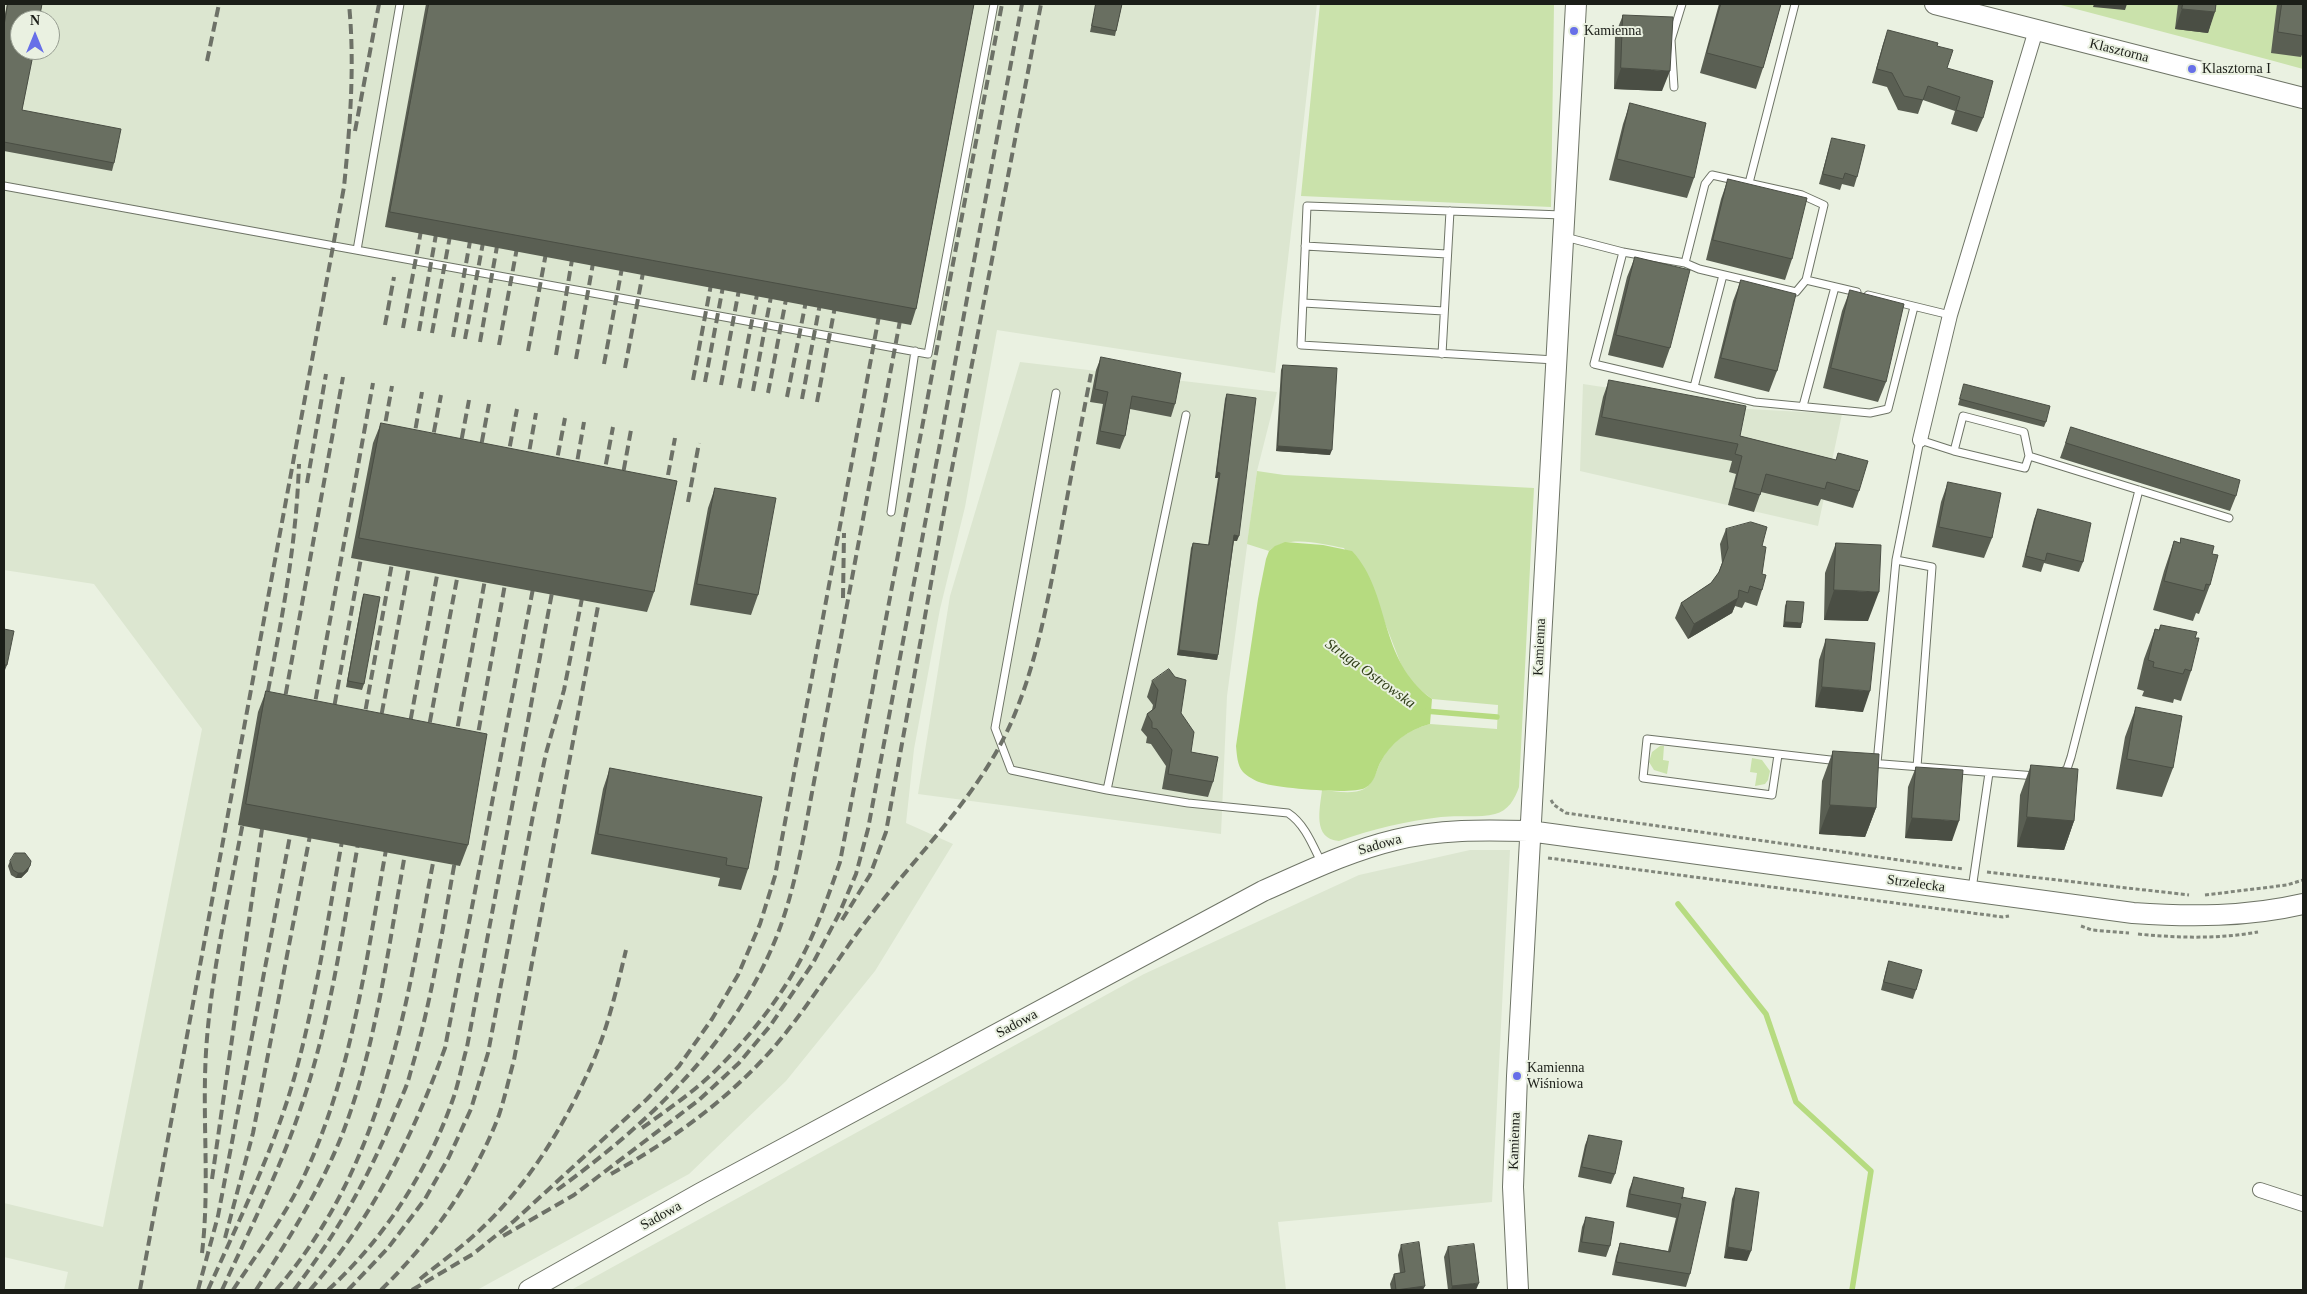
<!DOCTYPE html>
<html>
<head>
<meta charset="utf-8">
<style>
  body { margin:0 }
  #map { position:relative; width:2307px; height:1294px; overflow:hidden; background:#eaf1e1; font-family:"Times New Roman",serif }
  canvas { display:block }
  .frame { position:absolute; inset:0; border:5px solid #1b1e18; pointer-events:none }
  .north { position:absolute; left:10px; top:10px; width:50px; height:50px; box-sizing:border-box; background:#eaf1e1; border:1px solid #979d91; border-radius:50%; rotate:0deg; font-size:14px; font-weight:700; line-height:20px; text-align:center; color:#1b1e18 }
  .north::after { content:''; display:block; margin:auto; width:18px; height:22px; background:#676fe8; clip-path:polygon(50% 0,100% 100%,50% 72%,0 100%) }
</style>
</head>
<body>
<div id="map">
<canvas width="2307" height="1294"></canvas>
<div class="frame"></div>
<div class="north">N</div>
</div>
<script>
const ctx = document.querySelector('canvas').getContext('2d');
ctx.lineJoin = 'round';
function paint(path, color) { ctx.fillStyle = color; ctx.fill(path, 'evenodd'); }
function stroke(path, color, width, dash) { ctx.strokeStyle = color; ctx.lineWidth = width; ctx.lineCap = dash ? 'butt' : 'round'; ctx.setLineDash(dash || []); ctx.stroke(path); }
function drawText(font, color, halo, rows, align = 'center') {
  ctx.font = font + ' "Times New Roman",serif'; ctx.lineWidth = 4; ctx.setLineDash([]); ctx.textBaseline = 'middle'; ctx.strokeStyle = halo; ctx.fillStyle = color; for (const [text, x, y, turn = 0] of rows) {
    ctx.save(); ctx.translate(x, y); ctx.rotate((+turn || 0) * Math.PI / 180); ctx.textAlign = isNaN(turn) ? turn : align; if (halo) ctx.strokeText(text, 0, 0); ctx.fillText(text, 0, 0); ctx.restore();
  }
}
paint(new Path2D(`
  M 4,4 L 1317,4 L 1275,373 L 997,330 L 965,507 L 940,609 L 914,749 L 906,823 L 953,844 L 875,971 L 786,1081 L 689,1174 L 477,1290 L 64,1290 L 68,1272 L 4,1257 L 4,1203 L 103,1227 L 202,729 L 94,584 L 4,570 ZM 20,20 L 50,20 L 50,50 L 20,50 Z
  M 1020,362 L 1277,392 L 1257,471 L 1227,696 L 1221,834 L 918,794 L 950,596 Z
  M 1583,384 L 1748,409 L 1842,414 L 1818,526 L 1580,471 Z
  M 1470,850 L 1510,850 L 1492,1202 L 1278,1222 L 1286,1290 L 571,1290 L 1144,974 L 1359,875 Z`), '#dce6d0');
paint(new Path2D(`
  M 1320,4 L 1554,4 L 1551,207 L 1301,196 Z
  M 2057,4 L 2303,4 L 2303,69 L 2270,60 Z
  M 1257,471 L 1284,475 L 1534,488 L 1519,787 C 1515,799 1508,811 1495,814 C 1480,818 1457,815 1441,817 C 1407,821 1372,829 1339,841 C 1312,839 1320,808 1322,790 C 1334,791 1353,795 1364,789 C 1373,784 1376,772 1380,763 C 1390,742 1408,730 1430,724 L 1497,729 L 1498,705 L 1432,699 L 1414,685 L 1404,672 L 1383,618 L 1344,548 C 1322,544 1288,534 1269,551 L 1247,544 Z
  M 1660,746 L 1664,746 L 1663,760 L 1669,761 L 1667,774 L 1654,770 L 1649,762 L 1652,752 Z
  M 1752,758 L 1762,760 L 1770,771 L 1768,780 L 1765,784 L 1755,786 L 1757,773 L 1750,772 Z`), '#cae2ab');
paint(new Path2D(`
  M 1285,542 L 1323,545 L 1352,551 C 1392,594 1377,659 1432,699 L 1430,724 C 1408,730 1391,742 1380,763 C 1376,771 1375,783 1365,788 C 1353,795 1274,788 1259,782 C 1254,780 1247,776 1243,772 C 1237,765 1237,755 1236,746 L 1258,599 L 1266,559 L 1269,551 L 1275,546 Z`), '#b6db80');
stroke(new Path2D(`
  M 1425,711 L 1497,717
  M 1678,904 L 1766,1014 L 1796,1102 L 1871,1171 L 1852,1290`), '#b6db80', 5.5);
const lane = new Path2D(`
  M 1674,87 L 1671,40 L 1682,4
  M 1749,183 L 1795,4
  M 4,186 L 928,354 L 994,4
  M 1565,237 L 1623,252
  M 1305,246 L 1447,254
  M 357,250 L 400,4
  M 1685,263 L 1623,252 L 1594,364 L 1755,402 L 1870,413 L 1888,409 L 1914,307
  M 1806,280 L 1796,292 L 1699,269 L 1685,263 L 1705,184 L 1712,175 L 1802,195 L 1824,205 L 1806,280 L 1857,292
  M 1868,295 L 1950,315
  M 1303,303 L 1444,311
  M 1442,354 L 1450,211
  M 1555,360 L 1301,345 L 1307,206 L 1563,215
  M 1694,387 L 1723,275
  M 1056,393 L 995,728 L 1011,770 L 1107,790
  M 1803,406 L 1835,287
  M 1186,415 L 1107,790 L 1188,803 L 1288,813 C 1305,824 1313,846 1322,864
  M 2029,456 L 2229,518
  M 891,512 L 915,351
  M 1896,560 L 1920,440 L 1954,451 L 2025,468 L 2029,456 L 2024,432 L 1963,416 L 1954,451
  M 1778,755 L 1772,795 L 1643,778 L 1647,739 L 1839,761
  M 1870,763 L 2036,776
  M 1877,763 L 1896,560 L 1932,567 L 1917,767
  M 2061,773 L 2067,769 L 2071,757 L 2139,490
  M 1972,889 L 1989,773`);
const street = new Path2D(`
  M 1920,440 L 1950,315 L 2036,30
  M 2260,1190 L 2303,1204`);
const secondary = new Path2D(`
  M 1935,4 L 2303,98
  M 529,1290 L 701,1193 L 1263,891 C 1306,872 1349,851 1395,840 C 1439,829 1484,830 1529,831 L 2133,913 C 2190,917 2247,917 2303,904
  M 1518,1290 L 1513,1187 L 1517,1076 L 1576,4`);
stroke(lane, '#6e7466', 9);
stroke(street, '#6e7466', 16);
stroke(secondary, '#6e7466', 22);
stroke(new Path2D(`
  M 1551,800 L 1554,805 L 1566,813 L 1963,869
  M 1548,858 L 2003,917 L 2009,916
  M 1987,872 L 2189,895
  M 2205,895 L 2287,885 L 2303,880
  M 2081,926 L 2092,930 L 2129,933
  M 2138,934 C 2178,938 2218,939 2258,932`), '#81867b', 3, [4, 2.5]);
stroke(lane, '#fff', 7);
stroke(street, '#fff', 14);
stroke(secondary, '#fff', 20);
stroke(new Path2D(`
  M 207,61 L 219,4
  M 355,131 L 379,4
  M 385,325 L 394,277
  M 403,328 L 423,220
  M 419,331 L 438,223
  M 432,333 L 452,225
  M 453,337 L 472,230
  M 465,339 L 485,232
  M 480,342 L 499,235
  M 499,345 L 519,237
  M 528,351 L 548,242
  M 556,355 L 574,248
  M 576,359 L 595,252
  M 604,364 L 624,257
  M 625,368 L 645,262
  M 693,380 L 713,274
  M 705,382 L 725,276
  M 721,385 L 741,279
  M 739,388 L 759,284
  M 753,391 L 773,286
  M 768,393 L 788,289
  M 787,397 L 808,291
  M 802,399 L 822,293
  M 817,402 L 837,296
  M 383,436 L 392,386
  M 413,443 L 422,392
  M 431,447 L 441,395
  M 459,453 L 469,400
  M 479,457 L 489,404
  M 507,461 L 517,409
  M 527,464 L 536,413
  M 555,470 L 565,418
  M 575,474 L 584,422
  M 668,475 L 675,438
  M 603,479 L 613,427
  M 307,483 L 326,374
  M 621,485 L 631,430
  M 688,502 L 699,443
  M 843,598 L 844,533
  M 265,706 C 281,624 296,549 299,464
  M 283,709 L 343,377
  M 313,714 L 373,383
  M 332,719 L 363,547
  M 363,724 L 394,552
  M 379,728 L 411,556
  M 408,734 L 440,559
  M 427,737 L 460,563
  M 455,741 L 487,569
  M 476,745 L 507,573
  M 842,920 L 870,875 L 886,832 L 948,489 L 1041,4
  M 642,1128 C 666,1111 692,1093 714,1072 C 750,1037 785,993 807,947 C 820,920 830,891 840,862 L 1002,4
  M 611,1174 C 672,1140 729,1099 775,1046 C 814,1000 844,947 882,901 C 930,841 988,783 1016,711 C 1038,656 1048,599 1059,542 C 1069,486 1080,430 1091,374
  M 212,1179 L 264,815
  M 557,1190 C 649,1123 736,1042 778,933 C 791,899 798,865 805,830 L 902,310
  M 503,1236 L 574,1195 L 699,1100 L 739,1063 L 770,1026 L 813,963 L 839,914 L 856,874 L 868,829 L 1022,4
  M 225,1238 L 253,1133 L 312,825
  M 202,1253 C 210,1186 202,1119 206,1052 C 211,971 230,891 245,812
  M 420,1279 C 436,1266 454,1253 470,1239 C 525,1191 565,1126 594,1059 C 609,1024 617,987 626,950
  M 140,1290 L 344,187 C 350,126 355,65 349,4
  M 198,1290 L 218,1216 L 293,820
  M 208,1290 C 239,1220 274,1150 295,1075 C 317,995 329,912 344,830
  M 222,1290 C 249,1231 279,1172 300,1110 C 331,1021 343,926 360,833
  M 233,1290 C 258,1252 286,1215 305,1174 C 354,1069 367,952 388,839
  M 256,1290 C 288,1240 320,1190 342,1135 C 378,1042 389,940 407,843
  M 276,1290 C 386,1163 406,1005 436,847
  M 294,1290 C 336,1235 369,1177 395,1113 C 400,1100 407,1087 410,1074 C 432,1001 443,925 457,850
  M 310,1290 C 372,1219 413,1136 445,1048 L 535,578
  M 328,1290 C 384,1239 428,1171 453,1099 C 459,1082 462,1064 467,1047 L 554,582
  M 348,1290 L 388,1248 L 425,1199 L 449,1157 L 471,1109 L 488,1053 L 534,810 L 546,753 L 564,690 L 584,588
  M 381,1290 C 431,1241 474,1181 499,1115 C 505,1097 509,1078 514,1060 L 601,590
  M 412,1290 L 473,1254 L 514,1221 L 647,1099 L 679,1066 L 712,1019 L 738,975 L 760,924 L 775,876 L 881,305`), '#6d7167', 4, [10, 5]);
paint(new Path2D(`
  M 7,4 L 42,4 L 22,110 L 114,163 L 112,171 L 4,151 L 4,19 Z
  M 426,4 L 974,4 L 916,309 L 911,325 L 385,227 Z
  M 1096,4 L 1122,4 L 1116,31 L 1115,36 L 1090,32 Z
  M 1719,4 L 1781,4 L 1763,68 L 1756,89 L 1700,73 Z
  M 2178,4 L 2216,4 L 2208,33 L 2175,29 Z
  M 2277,4 L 2303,4 L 2303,52 L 2301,57 L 2271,53 Z
  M 1623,15 L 1662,91 L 1614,89 L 1615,35 Z
  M 1888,30 L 1937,46 L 1947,68 L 1983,118 L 1977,132 L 1951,124 L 1955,111 L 1923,100 L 1918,114 L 1898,110 L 1887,87 L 1872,83 L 1883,44 Z
  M 1630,103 L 1694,178 L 1687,198 L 1609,180 L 1623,124 Z
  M 1832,138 L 1857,177 L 1854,187 L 1842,184 L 1840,190 L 1819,184 L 1829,148 Z
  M 1728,179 L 1792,259 L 1785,280 L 1706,260 L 1721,199 Z
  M 1635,257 L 1670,348 L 1663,368 L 1608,355 L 1627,277 Z
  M 1741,280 L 1777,371 L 1769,392 L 1714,378 L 1733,301 Z
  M 1850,290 L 1886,382 L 1878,402 L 1823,388 L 1842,311 Z
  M 1101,357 L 1175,404 L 1171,417 L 1130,409 L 1125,436 L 1120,449 L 1096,444 L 1103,404 L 1090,402 L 1096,370 Z
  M 1283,365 L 1330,455 L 1276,451 L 1281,370 Z
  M 1609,380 L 1740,436 L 1836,460 L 1838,453 L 1859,491 L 1853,508 L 1821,499 L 1818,506 L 1761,492 L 1754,512 L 1728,505 L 1736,474 L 1729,472 L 1732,461 L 1595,435 L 1603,397 Z
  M 1964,384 L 2046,422 L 2044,427 L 1958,405 Z
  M 1227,394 L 1237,541 L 1234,541 L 1217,660 L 1177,655 L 1191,548 L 1193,543 L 1208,545 L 1218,478 L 1215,478 L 1225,399 Z
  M 381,423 L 654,592 L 647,612 L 351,558 L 373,443 Z
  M 2071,427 L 2236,496 L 2230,511 L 2060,458 Z
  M 1948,482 L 1992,538 L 1984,558 L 1932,547 L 1941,502 Z
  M 715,488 L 758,595 L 751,615 L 690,605 L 708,508 Z
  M 2038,509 L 2083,562 L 2079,572 L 2044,563 L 2041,572 L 2022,567 L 2034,519 Z
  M 1726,529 L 1762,546 L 1762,590 L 1757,606 L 1745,602 L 1742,608 L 1735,606 L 1732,613 L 1688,639 L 1675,618 L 1681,603 L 1711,583 L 1718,574 L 1722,563 L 1720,544 Z
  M 2174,541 L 2212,554 L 2210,585 L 2199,614 L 2196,613 L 2193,621 L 2153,610 L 2164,571 Z
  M 1836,543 L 1868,621 L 1824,620 L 1825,573 Z
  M 364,594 L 364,684 L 362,690 L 346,687 L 362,599 Z
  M 1787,601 L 1801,628 L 1783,627 L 1785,606 Z
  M 2161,625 L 2195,638 L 2191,671 L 2181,701 L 2174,699 L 2173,703 L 2142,696 L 2144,691 L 2137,689 L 2144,659 L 2155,629 L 2159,630 Z
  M 4,629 L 7,665 L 5,670 L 4,670 Z
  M 1826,639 L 1863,712 L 1815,707 L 1819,660 Z
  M 1152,681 L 1181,713 L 1191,752 L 1213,782 L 1208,797 L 1162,789 L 1166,766 L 1151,744 L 1146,743 L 1147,737 L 1141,730 L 1147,714 L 1152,710 L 1153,705 L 1147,697 Z
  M 266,691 L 468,845 L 460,866 L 238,825 L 258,712 Z
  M 2136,707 L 2173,768 L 2162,797 L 2116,789 L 2125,737 Z
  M 1833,751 L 1876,808 L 1865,837 L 1819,834 L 1822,781 Z
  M 2031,765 L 2074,821 L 2064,850 L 2017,847 L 2020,795 Z
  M 1916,767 L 1952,841 L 1905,838 L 1908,787 Z
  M 610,768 L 748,869 L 741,890 L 718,886 L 720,878 L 591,854 L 603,789 Z
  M 10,861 L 28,871 L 21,878 L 16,878 L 11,875 L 8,866 Z
  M 1889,961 L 1916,990 L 1913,999 L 1881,990 L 1886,970 Z
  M 1589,1135 L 1615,1174 L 1611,1184 L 1578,1177 L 1585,1145 Z
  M 1634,1177 L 1682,1197 L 1690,1274 L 1686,1287 L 1612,1275 L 1616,1256 L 1620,1243 L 1668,1251 L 1676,1218 L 1626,1207 L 1629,1190 Z
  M 1736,1188 L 1747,1261 L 1724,1258 L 1732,1199 Z
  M 1586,1217 L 1610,1246 L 1606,1257 L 1578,1252 L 1582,1227 Z
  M 1401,1245 L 1423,1290 L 1391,1290 L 1390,1284 L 1394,1274 L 1400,1273 L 1398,1255 Z
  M 1448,1247 L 1476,1290 L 1448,1290 L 1444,1257 Z`), '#5a5f53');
paint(new Path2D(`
  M 2094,4 L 2127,4 L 2125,10 L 2093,7 Z
  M 2182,9 L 2215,12 L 2208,33 L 2175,29 Z
  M 1621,68 L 1670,71 L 1662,91 L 1614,89 Z
  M 1278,446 L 1332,450 L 1330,455 L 1276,451 Z
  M 1217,472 L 1220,473 L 1218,478 L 1215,478 Z
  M 1234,535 L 1239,536 L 1237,541 L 1232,540 Z
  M 1834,590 L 1879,592 L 1868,621 L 1824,620 Z
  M 1738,598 L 1732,613 L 1688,639 L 1694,624 Z
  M 1785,622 L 1802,623 L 1801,628 L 1783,627 Z
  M 1179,650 L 1218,655 L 1217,660 L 1177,655 Z
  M 1822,687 L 1870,691 L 1863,712 L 1815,707 Z
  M 1830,805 L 1876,808 L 1865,837 L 1819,834 Z
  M 2027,817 L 2074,821 L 2064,850 L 2017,847 Z
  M 1912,818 L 1959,821 L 1952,841 L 1905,838 Z
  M 30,866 L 28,871 L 21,878 L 16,878 L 18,873 Z
  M 1728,1247 L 1751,1251 L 1747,1261 L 1724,1258 Z
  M 1479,1283 L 1476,1290 L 1451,1290 L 1452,1286 Z
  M 1425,1286 L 1423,1290 L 1396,1290 Z`), '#4a4e44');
const building = new Path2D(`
  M 8,4 L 42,4 L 39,20 L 20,20 L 20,50 L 34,50 L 22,110 L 121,129 L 114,163 L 4,142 L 4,26 Z
  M 429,4 L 974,4 L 916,309 L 390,212 Z
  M 1096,4 L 1122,4 L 1116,31 L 1092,26 Z
  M 1721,4 L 1781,4 L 1763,68 L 1707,53 Z
  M 2183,4 L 2216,4 L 2215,12 L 2182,9 Z
  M 2282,4 L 2303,4 L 2303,36 L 2278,32 Z
  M 1623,15 L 1673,17 L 1670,71 L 1621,68 Z
  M 1888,30 L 1938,43 L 1937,46 L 1953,50 L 1947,68 L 1993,81 L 1983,118 L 1956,110 L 1960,97 L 1928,86 L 1923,100 L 1904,96 L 1892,73 L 1877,69 Z
  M 1630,103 L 1706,123 L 1694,178 L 1617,159 Z
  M 1832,138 L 1865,145 L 1857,177 L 1845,173 L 1843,179 L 1823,174 Z
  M 1728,179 L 1807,198 L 1792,259 L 1713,240 Z
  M 1635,257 L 1690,270 L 1670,348 L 1616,335 Z
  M 1741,280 L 1796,294 L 1777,371 L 1721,358 Z
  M 1850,290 L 1904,304 L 1886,382 L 1831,368 Z
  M 1101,357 L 1181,373 L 1175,404 L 1132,396 L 1125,436 L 1100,431 L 1108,392 L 1095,389 Z
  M 1283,365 L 1337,368 L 1332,450 L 1278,446 Z
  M 1609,380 L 1746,406 L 1740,436 L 1836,460 L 1838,453 L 1868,461 L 1859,491 L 1827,482 L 1825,489 L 1766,474 L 1760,495 L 1734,488 L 1742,456 L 1735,454 L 1738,444 L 1602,417 Z
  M 1964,384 L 2050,406 L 2046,422 L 1960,399 Z
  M 1227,394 L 1256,398 L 1239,536 L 1234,535 L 1218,655 L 1179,650 L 1193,543 L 1209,545 L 1220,473 L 1217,472 Z
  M 381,423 L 677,481 L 654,592 L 359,538 Z
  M 2071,427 L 2240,480 L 2236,496 L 2066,443 Z
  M 1948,482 L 2001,493 L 1992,538 L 1939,527 Z
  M 715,488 L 776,498 L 758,595 L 697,584 Z
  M 2038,509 L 2091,523 L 2083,562 L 2047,553 L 2045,561 L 2026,556 Z
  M 1751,522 L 1767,527 L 1762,546 L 1766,547 L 1762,574 L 1766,575 L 1762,590 L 1750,586 L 1748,593 L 1739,590 L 1738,598 L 1694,624 L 1681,603 L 1711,583 L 1719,572 L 1728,548 L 1726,529 Z
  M 2181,538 L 2214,546 L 2212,554 L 2218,555 L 2210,585 L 2206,584 L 2204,591 L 2164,581 L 2174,541 L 2180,543 Z
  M 1836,543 L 1881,545 L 1879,592 L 1834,590 Z
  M 364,594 L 380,597 L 364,684 L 348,681 Z
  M 1787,601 L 1804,602 L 1802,623 L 1785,622 Z
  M 2161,625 L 2197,632 L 2195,638 L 2199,638 L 2191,671 L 2185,669 L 2183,674 L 2153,667 L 2154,662 L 2148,660 L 2155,629 L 2159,630 Z
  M 4,629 L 14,631 L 7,665 L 4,665 Z
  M 1826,639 L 1875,643 L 1870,691 L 1822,687 Z
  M 1169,669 L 1175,677 L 1186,680 L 1181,713 L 1194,732 L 1191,752 L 1218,757 L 1213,782 L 1168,774 L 1172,750 L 1157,729 L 1152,728 L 1152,722 L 1147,714 L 1155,708 L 1158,690 L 1152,681 Z
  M 266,691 L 487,734 L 468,845 L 246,804 Z
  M 2136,707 L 2182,716 L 2173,768 L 2127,759 Z
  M 1833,751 L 1879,754 L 1876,808 L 1830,805 Z
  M 2031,765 L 2078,769 L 2074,821 L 2027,817 Z
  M 1916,767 L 1963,770 L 1959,821 L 1912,818 Z
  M 610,768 L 762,797 L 748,869 L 726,865 L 727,858 L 598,834 Z
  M 15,853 L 25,853 L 31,861 L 30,866 L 23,873 L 18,873 L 13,870 L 10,861 Z
  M 1889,961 L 1922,970 L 1916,990 L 1884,982 Z
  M 1589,1135 L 1622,1141 L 1615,1174 L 1582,1167 Z
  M 1634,1177 L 1684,1188 L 1682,1199 L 1682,1197 L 1706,1202 L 1690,1274 L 1616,1262 L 1620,1243 L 1670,1252 L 1681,1204 L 1630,1194 Z
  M 1736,1188 L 1759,1192 L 1751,1251 L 1728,1247 Z
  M 1586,1217 L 1614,1222 L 1610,1246 L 1582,1242 Z
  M 1419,1242 L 1425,1286 L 1396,1290 L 1394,1274 L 1405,1272 L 1401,1245 Z
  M 1474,1244 L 1479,1283 L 1452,1286 L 1448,1247 Z`);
paint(building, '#696f61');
stroke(building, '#4a4e44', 1);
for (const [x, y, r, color] of [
  [1574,31,5,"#676fe8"],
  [2192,69,5,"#676fe8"],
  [1517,1076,5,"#676fe8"]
]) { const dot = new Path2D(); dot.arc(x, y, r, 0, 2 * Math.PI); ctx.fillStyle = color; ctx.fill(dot); stroke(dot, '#eaf1e1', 2); }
drawText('14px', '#1b1e18', '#eaf1e1', [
  ["Kamienna",1584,31],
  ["Klasztorna I",2202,69],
  ["Kamienna",1527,1068],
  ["Wiśniowa",1527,1084]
], 'left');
drawText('14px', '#1b1e18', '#eaf1e1', [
  ["Klasztorna",2119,51,14],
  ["Kamienna",1540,647,-87],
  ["Sadowa",1380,845,-16],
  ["Strzelecka",1916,884,8],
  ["Sadowa",1017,1024,-28],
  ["Kamienna",1515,1141,-88],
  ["Sadowa",661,1216,-29]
]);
drawText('italic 15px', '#303e18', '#eaf1e1', [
  ["Struga Ostrowska",1370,674,36]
]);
</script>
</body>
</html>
